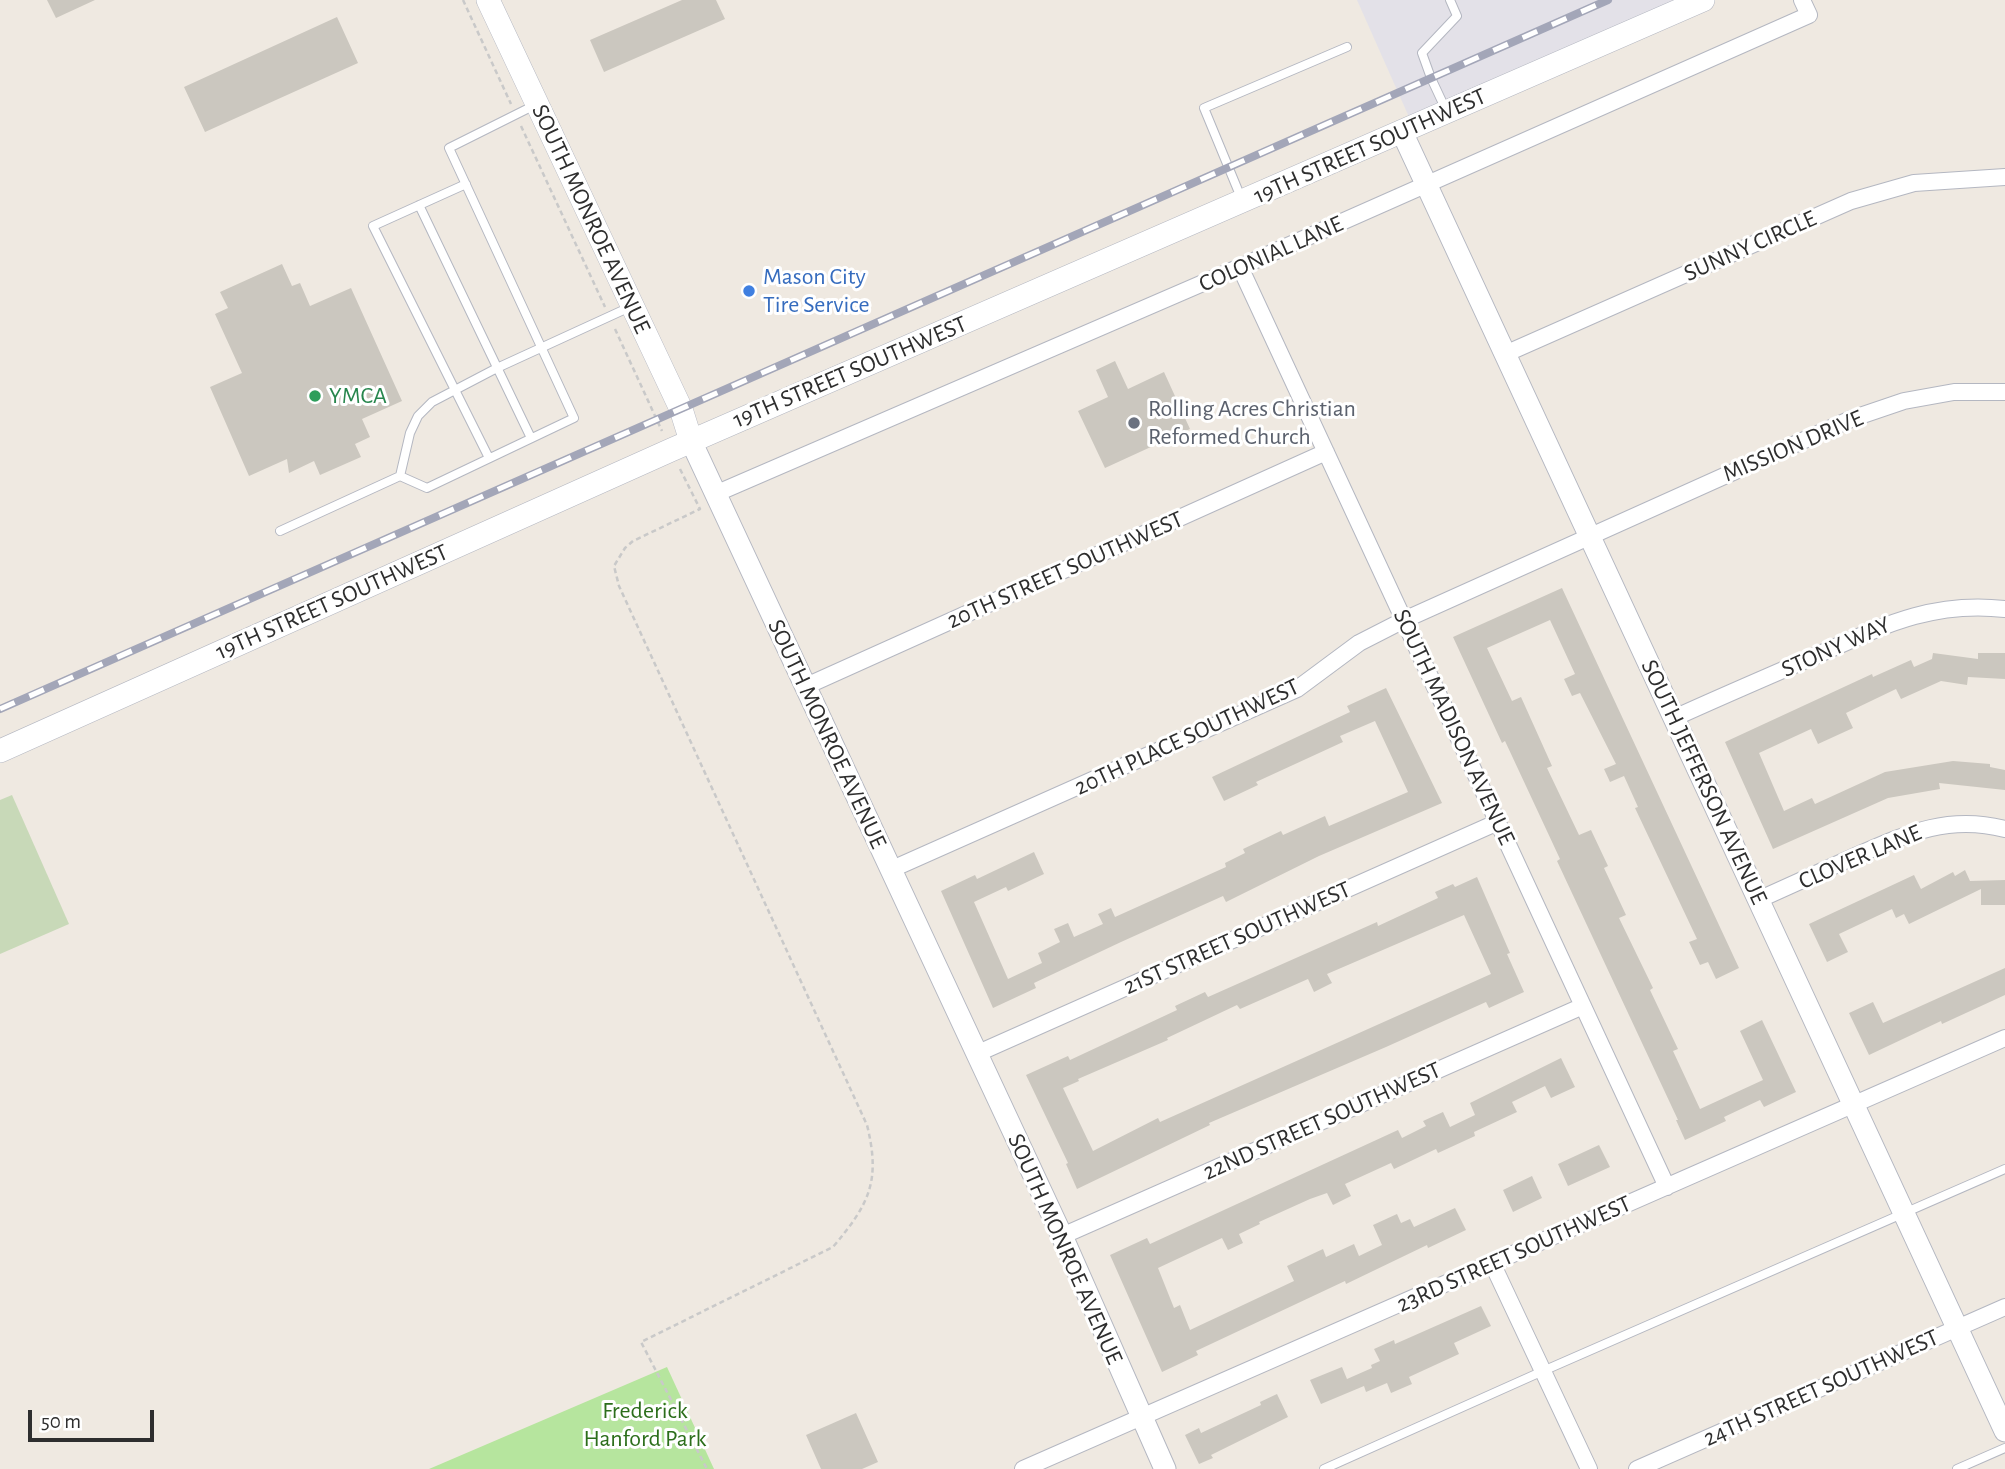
<!DOCTYPE html>
<html>
<head>
<meta charset="utf-8">
<style>
  body { margin:0 }
  #map { position:relative; width:2005px; height:1469px; overflow:hidden; background:#efe9e1; font-family:"Alegreya Sans",sans-serif }
  canvas { display:block }
  .scale { position:absolute; left:28px; top:1410px; width:126px; height:32px; box-sizing:border-box; border:4px solid #2e2e2e; border-top:0; padding-left:9px; font-size:21px; line-height:24px; white-space:nowrap; color:#2e2e2e; -webkit-text-stroke:5px #fff; paint-order:stroke }
</style>
</head>
<body>
<div id="map">
<canvas width="2005" height="1469"></canvas>
<div class="scale">50 m</div>
</div>
<script>
const ctx = document.querySelector('canvas').getContext('2d');
ctx.lineJoin = 'round';
function paint(path, color) { ctx.fillStyle = color; ctx.fill(path, 'evenodd'); }
function stroke(path, color, width, dash) { ctx.strokeStyle = color; ctx.lineWidth = width; ctx.lineCap = dash ? 'butt' : 'round'; ctx.setLineDash(dash || []); ctx.stroke(path); }
function drawText(font, color, halo, rows, align = 'center') {
  ctx.font = font + ' "Alegreya Sans",sans-serif'; ctx.lineWidth = 6; ctx.setLineDash([]); ctx.textBaseline = 'middle'; ctx.strokeStyle = halo; ctx.fillStyle = color; for (const [text, x, y, turn = 0] of rows) {
    ctx.save(); ctx.translate(x, y); ctx.rotate((+turn || 0) * Math.PI / 180); ctx.textAlign = isNaN(turn) ? turn : align; if (halo) ctx.strokeText(text, 0, 0); ctx.fillText(text, 0, 0); ctx.restore();
  }
}
paint(new Path2D(`
  M 1357,0 L 1679,0 L 1409,117 Z`), '#e3e1e8');
paint(new Path2D(`
  M 667,1367 L 714,1469 L 429,1469 Z`), '#b6e59e');
paint(new Path2D(`
  M 12,795 L 69,924 L 0,954 L 0,800 Z`), '#c8d9b8');
paint(new Path2D(`
  M 47,0 L 95,0 L 56,18 Z
  M 682,0 L 716,0 L 725,19 L 604,72 L 590,40 Z
  M 337,17 L 358,63 L 205,132 L 184,87 Z
  M 282,264 L 292,286 L 300,283 L 310,306 L 351,288 L 402,401 L 362,419 L 370,437 L 355,444 L 361,457 L 320,475 L 314,461 L 289,473 L 287,459 L 249,476 L 210,387 L 242,373 L 215,314 L 228,308 L 220,292 Z
  M 1115,361 L 1128,389 L 1164,372 L 1190,429 L 1105,468 L 1078,411 L 1108,397 L 1096,370 Z
  M 1562,588 L 1739,968 L 1716,979 L 1708,962 L 1700,965 L 1689,942 L 1697,939 L 1635,808 L 1638,807 L 1624,776 L 1610,782 L 1604,769 L 1616,764 L 1580,693 L 1572,696 L 1564,679 L 1575,674 L 1550,620 L 1487,648 L 1512,701 L 1521,697 L 1552,766 L 1547,768 L 1579,835 L 1591,830 L 1608,866 L 1604,868 L 1626,915 L 1619,918 L 1653,988 L 1650,990 L 1678,1049 L 1673,1051 L 1700,1109 L 1763,1080 L 1740,1031 L 1762,1020 L 1796,1092 L 1764,1107 L 1760,1100 L 1724,1117 L 1726,1121 L 1685,1140 L 1676,1120 L 1678,1120 L 1557,861 L 1560,859 L 1505,741 L 1502,743 L 1453,637 Z
  M 1933,653 L 1978,659 L 1978,653 L 2005,653 L 2005,679 L 1968,677 L 1967,685 L 1941,681 L 1901,699 L 1896,689 L 1846,713 L 1853,728 L 1818,744 L 1811,729 L 1759,753 L 1784,811 L 1812,798 L 1815,804 L 1885,772 L 1953,761 L 1990,764 L 1990,767 L 2005,770 L 2005,790 L 1939,783 L 1940,789 L 1888,798 L 1773,849 L 1725,742 L 1872,674 L 1873,677 L 1911,660 L 1914,667 L 1932,659 Z
  M 1386,688 L 1442,803 L 1319,856 L 1226,902 L 1223,896 L 1121,942 L 1034,983 L 1036,988 L 993,1008 L 941,891 L 975,875 L 977,879 L 1034,852 L 1044,874 L 1008,891 L 1006,887 L 974,902 L 1008,979 L 1042,963 L 1038,953 L 1060,942 L 1054,929 L 1068,923 L 1074,937 L 1103,924 L 1098,914 L 1111,908 L 1115,917 L 1226,867 L 1225,863 L 1245,853 L 1243,849 L 1281,831 L 1283,835 L 1325,816 L 1329,826 L 1408,792 L 1375,721 L 1340,736 L 1343,742 L 1256,782 L 1258,785 L 1224,801 L 1212,777 L 1350,712 L 1347,706 Z
  M 1965,870 L 1970,881 L 2005,880 L 2005,905 L 1981,905 L 1981,889 L 1909,924 L 1904,914 L 1896,918 L 1892,909 L 1839,934 L 1848,952 L 1827,962 L 1809,924 L 1914,875 L 1921,889 L 1953,872 L 1955,876 Z
  M 1477,877 L 1510,953 L 1507,954 L 1524,992 L 1489,1008 L 1486,1002 L 1386,1047 L 1209,1123 L 1210,1125 L 1077,1189 L 1066,1164 L 1068,1163 L 1026,1075 L 1068,1056 L 1070,1060 L 1177,1010 L 1175,1006 L 1205,992 L 1208,997 L 1377,922 L 1378,926 L 1438,898 L 1435,892 L 1453,884 L 1455,887 ZM 1464,915 L 1491,974 L 1160,1122 L 1158,1118 L 1093,1151 L 1063,1088 L 1079,1081 L 1078,1079 L 1168,1040 L 1167,1038 L 1237,1005 L 1240,1009 L 1308,979 L 1314,992 L 1332,983 L 1327,974 Z
  M 2005,968 L 2005,995 L 1942,1024 L 1941,1021 L 1869,1055 L 1849,1013 L 1873,1002 L 1883,1023 Z
  M 1561,1058 L 1575,1087 L 1551,1098 L 1545,1086 L 1512,1102 L 1517,1112 L 1474,1132 L 1475,1136 L 1438,1153 L 1436,1149 L 1394,1169 L 1391,1163 L 1345,1184 L 1351,1196 L 1333,1205 L 1327,1193 L 1310,1199 L 1259,1222 L 1260,1224 L 1239,1234 L 1243,1243 L 1228,1250 L 1222,1238 L 1158,1268 L 1174,1308 L 1180,1305 L 1190,1330 L 1294,1281 L 1287,1266 L 1323,1249 L 1326,1257 L 1354,1244 L 1359,1256 L 1382,1245 L 1373,1225 L 1397,1214 L 1401,1223 L 1410,1219 L 1414,1227 L 1455,1208 L 1466,1230 L 1428,1248 L 1427,1245 L 1346,1284 L 1345,1281 L 1196,1351 L 1198,1355 L 1162,1372 L 1110,1255 L 1147,1238 L 1150,1244 L 1398,1130 L 1402,1138 L 1426,1126 L 1423,1121 L 1443,1112 L 1450,1127 L 1475,1115 L 1470,1103 Z
  M 1599,1145 L 1610,1167 L 1568,1186 L 1558,1164 Z
  M 1532,1176 L 1542,1198 L 1513,1212 L 1503,1190 Z
  M 1481,1306 L 1491,1326 L 1454,1343 L 1459,1354 L 1409,1377 L 1412,1384 L 1391,1393 L 1387,1383 L 1366,1392 L 1364,1386 L 1321,1404 L 1310,1380 L 1342,1367 L 1347,1379 L 1372,1368 L 1371,1365 L 1380,1361 L 1374,1349 L 1394,1340 L 1395,1344 Z
  M 1277,1394 L 1288,1417 L 1211,1455 L 1213,1458 L 1199,1464 L 1185,1435 L 1199,1428 L 1201,1433 L 1261,1405 L 1260,1402 Z
  M 856,1413 L 878,1462 L 862,1469 L 821,1469 L 806,1435 Z`), '#cbc7bf');
const service = new Path2D(`
  M 1446,110 L 1431,78 L 1422,53 L 1457,16 L 1450,0
  M 466,184 L 373,226 L 489,458
  M 1242,200 L 1204,108 L 1347,47
  M 419,205 L 531,438
  M 400,476 L 410,433 L 418,416 L 432,402 L 497,368 L 630,307
  M 280,531 L 400,476 L 427,488 L 574,418 L 449,148 L 535,105
  M 1324,1469 L 1543,1371 L 2005,1169
  M 1957,1469 L 2005,1448`);
const minor = new Path2D(`
  M 1240,267 L 1667,1187
  M 1505,354 L 1851,201 L 1914,183 L 2005,177
  M 715,494 L 1240,267 L 1809,15 L 1802,0
  M 804,687 L 1326,452
  M 1674,718 C 1718,698 1762,679 1806,660 C 1875,630 1927,600 2005,609
  M 890,870 L 1297,689 L 1359,643 L 1404,620 L 1851,419 L 1904,401 L 1954,392 L 2005,392
  M 1758,900 C 1789,886 1820,872 1851,858 C 1904,835 1946,814 2005,829
  M 976,1054 L 1498,822
  M 1062,1236 L 1583,1006
  M 1492,1263 L 1589,1469
  M 1023,1469 L 2005,1038
  M 1637,1469 L 2005,1307`);
const tertiary = new Path2D(`
  M 1402,132 L 2005,1431
  M 691,441 L 1062,1236 L 1165,1469`);
const secondary = new Path2D(`
  M 488,0 L 681,409 L 691,441
  M 0,751 L 671,450 L 1703,0`);
stroke(service, '#b4b7c1', 10);
stroke(minor, '#b4b7c1', 18);
stroke(tertiary, '#b4b7c1', 23);
stroke(secondary, '#b4b7c1', 24);
stroke(new Path2D(`
  M 463,0 L 511,104
  M 521,126 L 605,307
  M 615,329 L 662,431
  M 680,469 L 700,509 L 633,541 L 625,548 L 614,566 L 619,586 L 867,1125 C 881,1182 869,1204 833,1247 L 641,1342 L 707,1469`), '#c9c9c9', 2.5, [5, 3.5]);
stroke(service, '#fff', 8);
stroke(minor, '#fff', 16);
stroke(tertiary, '#fff', 21);
stroke(secondary, '#fff', 23);
const rail = new Path2D(`
  M 0,709 L 1608,0`);
stroke(rail, '#a3a6b8', 8);
stroke(rail, '#fff', 5, [16]);
for (const [x, y, r, color] of [
  [749,291,7,"#3f7fe0"],
  [315,396,7,"#2e9e5b"],
  [1134,423,7,"#6b7280"]
]) { const dot = new Path2D(); dot.arc(x, y, r, 0, 2 * Math.PI); ctx.fillStyle = color; ctx.fill(dot); stroke(dot, '#fff', 2.5); }
drawText('24px', '#2e2e2e', '#fff', [
  ["19TH STREET SOUTHWEST",1370,146,-24],
  ["SOUTH MONROE AVENUE",591,219,65],
  ["SUNNY CIRCLE",1750,246,-24],
  ["COLONIAL LANE",1271,254,-24],
  ["19TH STREET SOUTHWEST",850,372,-23],
  ["MISSION DRIVE",1793,446,-23],
  ["20TH STREET SOUTHWEST",1065,570,-24],
  ["19TH STREET SOUTHWEST",332,602,-24],
  ["STONY WAY",1836,647,-24],
  ["SOUTH MADISON AVENUE",1454,727,65],
  ["SOUTH MONROE AVENUE",827,734,65],
  ["20TH PLACE SOUTHWEST",1187,737,-25],
  ["SOUTH JEFFERSON AVENUE",1704,782,65],
  ["CLOVER LANE",1860,857,-23],
  ["21ST STREET SOUTHWEST",1237,938,-24],
  ["22ND STREET SOUTHWEST",1322,1121,-24],
  ["SOUTH MONROE AVENUE",1065,1249,66],
  ["23RD STREET SOUTHWEST",1514,1254,-24],
  ["24TH STREET SOUTHWEST",1821,1388,-24]
]);
drawText('24px', '#366cbe', '#fff', [
  ["Mason City",763,277],
  ["Tire Service",763,305]
], 'left');
drawText('24px', '#27864d', '#fff', [
  ["YMCA",329,396]
], 'left');
drawText('24px', '#5b616d', '#fff', [
  ["Rolling Acres Christian",1148,409],
  ["Reformed Church",1148,437]
], 'left');
drawText('24px', '#2c6e1b', '#fff', [
  ["Frederick",645,1411],
  ["Hanford Park",645,1439]
]);
</script>
</body>
</html>
